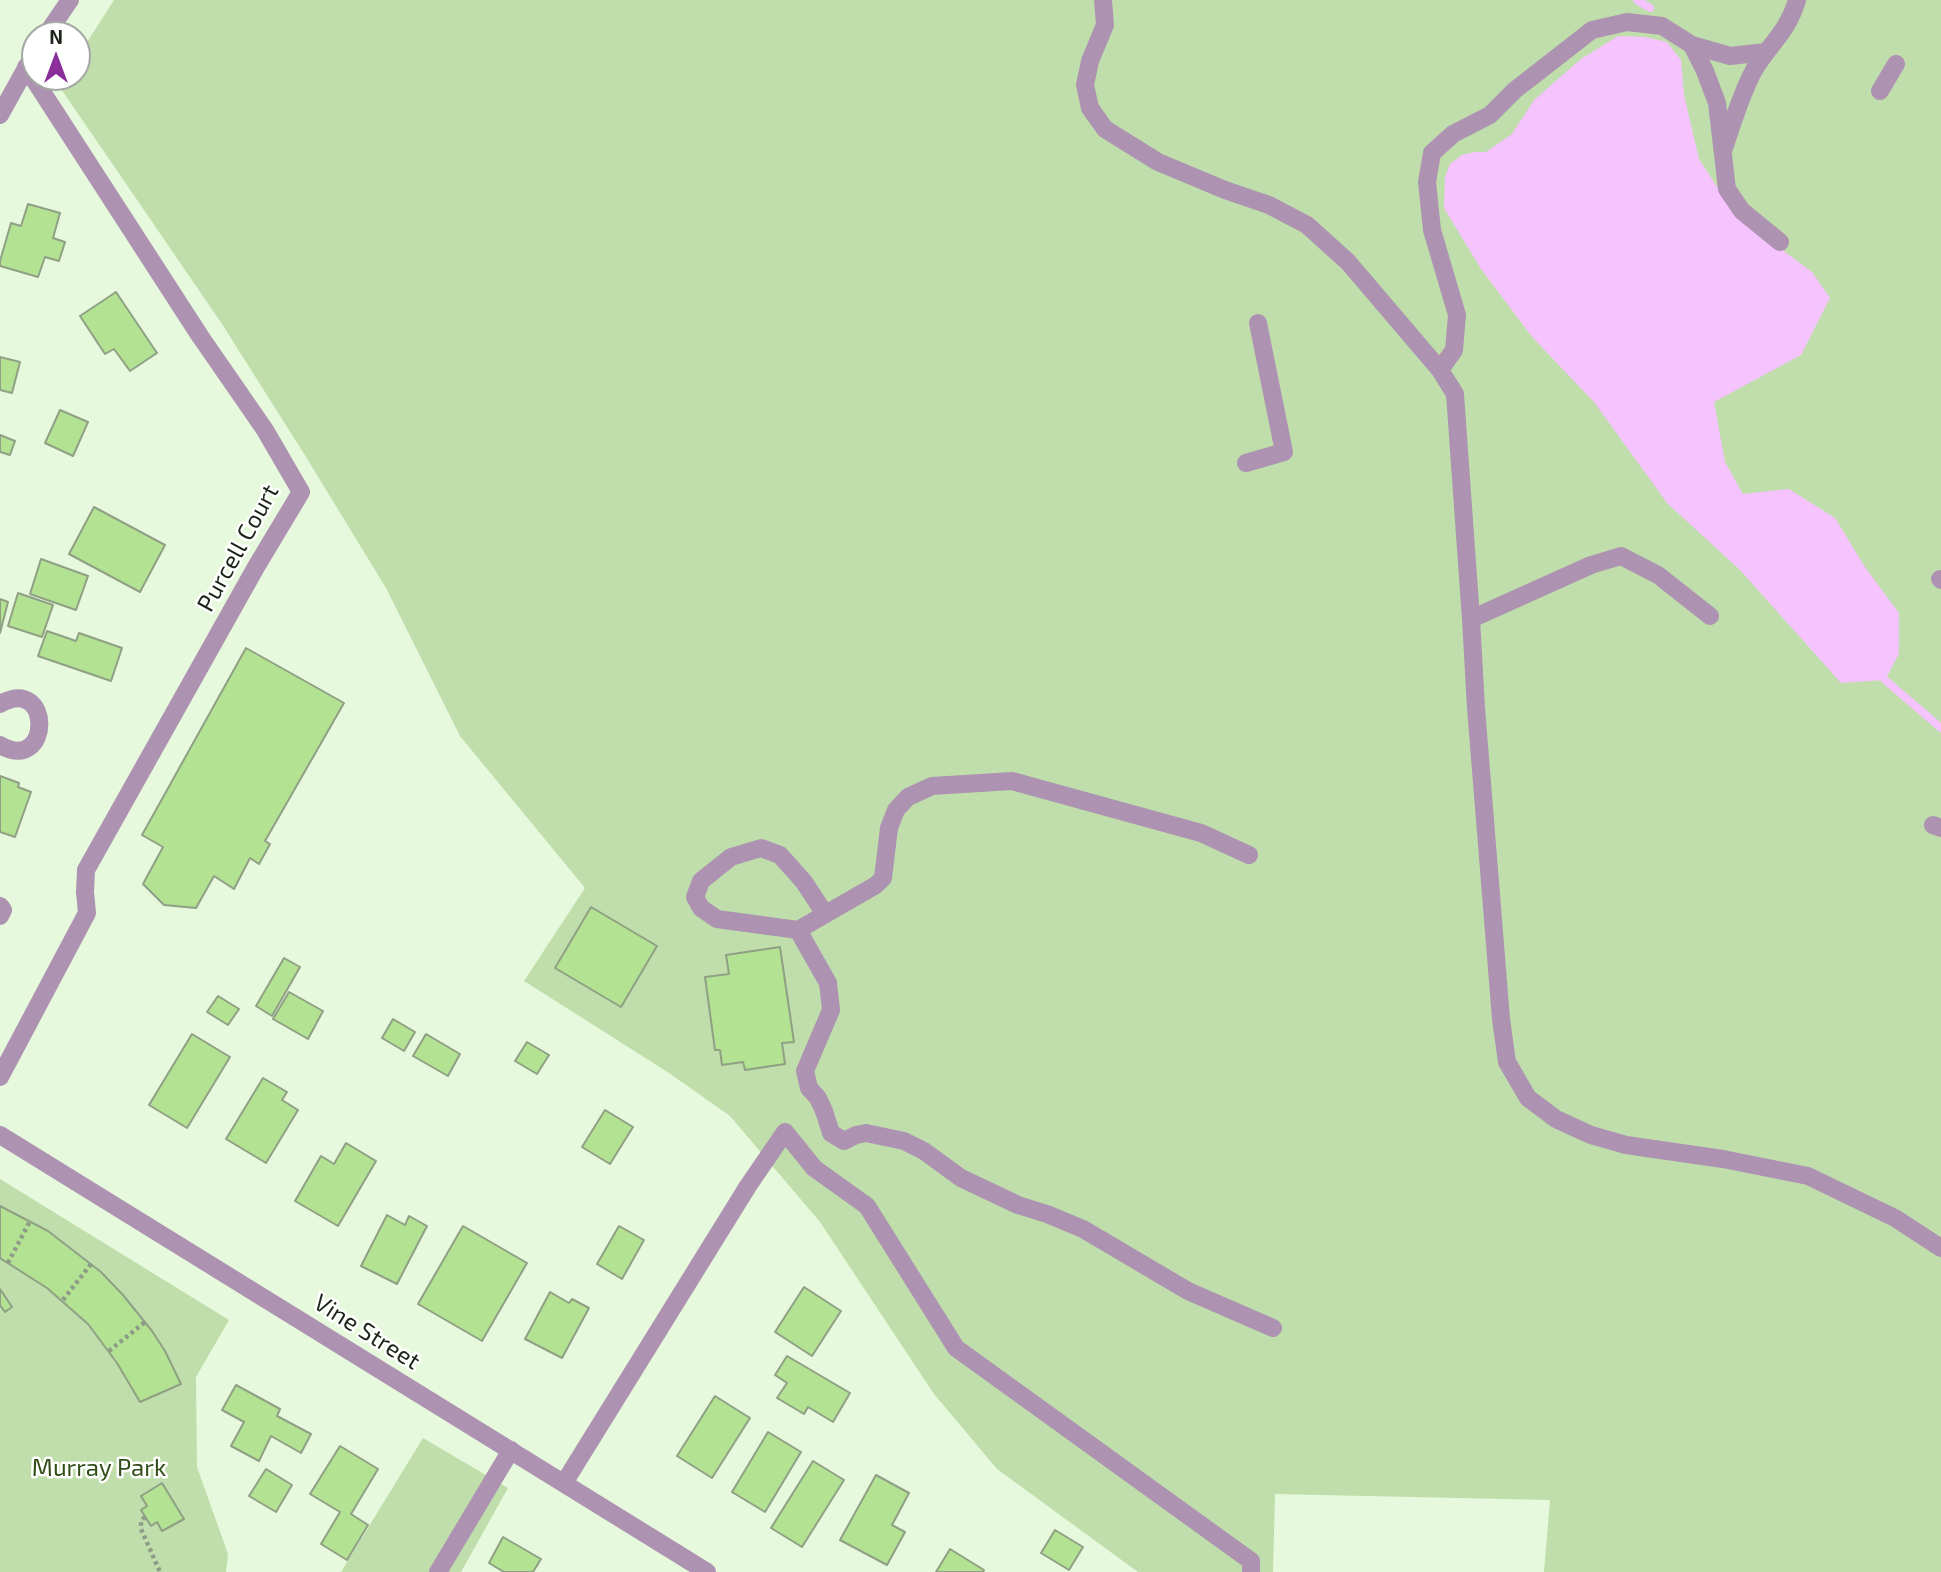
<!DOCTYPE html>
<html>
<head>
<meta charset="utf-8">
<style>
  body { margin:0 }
  #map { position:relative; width:1941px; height:1572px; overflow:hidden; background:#e7f9dc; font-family:"Exo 2",sans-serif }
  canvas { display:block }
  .north { position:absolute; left:21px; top:21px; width:70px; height:70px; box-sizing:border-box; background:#fff; border:2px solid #a5a7a3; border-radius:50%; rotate:0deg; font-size:19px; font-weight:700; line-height:28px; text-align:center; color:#1d2419 }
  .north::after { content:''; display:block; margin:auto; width:24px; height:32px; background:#8a2e99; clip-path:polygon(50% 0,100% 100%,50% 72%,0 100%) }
</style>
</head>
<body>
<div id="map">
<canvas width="1941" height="1572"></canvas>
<div class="north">N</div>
</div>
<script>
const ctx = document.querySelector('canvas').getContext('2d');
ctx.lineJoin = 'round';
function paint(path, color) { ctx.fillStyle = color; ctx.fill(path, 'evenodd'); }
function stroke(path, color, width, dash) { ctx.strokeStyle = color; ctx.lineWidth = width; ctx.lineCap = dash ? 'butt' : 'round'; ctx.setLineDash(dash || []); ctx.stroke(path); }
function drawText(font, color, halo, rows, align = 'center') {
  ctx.font = font + ' "Exo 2",sans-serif'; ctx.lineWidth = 5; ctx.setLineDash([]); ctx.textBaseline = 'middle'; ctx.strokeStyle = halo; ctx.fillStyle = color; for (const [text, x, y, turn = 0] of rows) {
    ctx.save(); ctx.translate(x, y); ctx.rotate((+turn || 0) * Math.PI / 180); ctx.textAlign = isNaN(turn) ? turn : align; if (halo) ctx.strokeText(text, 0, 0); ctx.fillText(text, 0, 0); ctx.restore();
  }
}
paint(new Path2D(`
  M 114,0 L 1941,0 L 1941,1572 L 1544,1572 L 1550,1500 L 1275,1494 L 1273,1572 L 1138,1572 L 997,1469 L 934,1394 L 820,1222 L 730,1116 L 669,1073 L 524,981 L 585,888 L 460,736 L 386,588 L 306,457 L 222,324 L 59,86 L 65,77 L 77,77 L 77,58 Z
  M 0,1179 L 229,1320 L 196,1377 L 197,1467 L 228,1554 L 226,1572 L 0,1572 Z
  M 423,1438 L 508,1488 L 461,1572 L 341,1572 Z`), '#bfdeab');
paint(new Path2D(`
  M 1618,36 L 1645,37 L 1667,42 L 1681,60 L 1684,95 L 1699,159 L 1725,199 L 1769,240 L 1812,272 L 1830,298 L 1801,355 L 1714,402 L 1725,462 L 1743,494 L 1789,489 L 1835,518 L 1865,567 L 1899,613 L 1899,654 L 1885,680 L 1841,683 L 1740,570 L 1667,503 L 1594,402 L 1533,338 L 1481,269 L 1444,208 L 1445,177 L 1450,164 L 1462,155 L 1475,152 L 1486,152 L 1512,134 L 1534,100 L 1581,59 Z`), '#f5c3fd');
stroke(new Path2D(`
  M 1637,0 L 1650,8
  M 1885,680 L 1941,728`), '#f5c3fd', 8);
const building = new Path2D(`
  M 28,204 L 60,213 L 53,238 L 65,242 L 59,261 L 45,257 L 38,277 L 0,266 L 0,261 L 11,223 L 21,226 Z
  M 116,292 L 157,353 L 130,371 L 114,349 L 105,354 L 80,316 Z
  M 0,357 L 20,362 L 12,393 L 0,390 Z
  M 60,410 L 88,422 L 73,456 L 45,443 Z
  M 0,435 L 15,441 L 10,455 L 0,452 Z
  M 94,507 L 165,545 L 140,592 L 69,554 Z
  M 41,559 L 88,576 L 76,610 L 30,594 Z
  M 18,593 L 53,605 L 42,637 L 8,626 Z
  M 0,599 L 8,602 L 0,633 Z
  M 47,631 L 76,641 L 79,633 L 122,648 L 111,681 L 38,656 Z
  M 246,648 L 344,703 L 265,841 L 270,844 L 259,864 L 250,858 L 234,889 L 214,876 L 196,908 L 164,905 L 143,884 L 163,847 L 142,835 Z
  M 0,776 L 19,783 L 18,787 L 31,792 L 15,837 L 0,832 Z
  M 591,907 L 657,946 L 621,1007 L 555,968 Z
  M 780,947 L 794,1042 L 782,1043 L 785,1064 L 745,1070 L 743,1062 L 722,1065 L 720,1050 L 715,1050 L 705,977 L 729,974 L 726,955 Z
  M 284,958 L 300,967 L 272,1016 L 256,1006 Z
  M 289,992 L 323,1011 L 308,1039 L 273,1019 Z
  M 218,996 L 239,1009 L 228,1025 L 207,1012 Z
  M 393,1019 L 415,1032 L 404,1051 L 382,1038 Z
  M 192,1034 L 230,1057 L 187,1128 L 149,1105 Z
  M 426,1034 L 460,1054 L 448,1076 L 413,1056 Z
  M 527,1042 L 549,1055 L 537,1074 L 515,1061 Z
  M 263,1078 L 287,1092 L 282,1100 L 298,1110 L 266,1163 L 226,1139 Z
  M 605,1110 L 633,1127 L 610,1164 L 582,1147 Z
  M 346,1143 L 376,1161 L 338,1226 L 295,1201 L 321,1156 L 334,1164 Z
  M 0,1206 L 48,1231 L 101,1272 L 123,1295 L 152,1331 L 165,1351 L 181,1384 L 140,1402 L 117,1363 L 88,1324 L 47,1288 L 0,1258 Z
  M 387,1215 L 405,1225 L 409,1216 L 427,1226 L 397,1284 L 361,1266 Z
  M 463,1226 L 527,1263 L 482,1341 L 418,1304 Z
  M 619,1226 L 644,1240 L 622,1279 L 597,1264 Z
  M 804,1287 L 841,1311 L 812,1356 L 775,1332 Z
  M 0,1289 L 12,1307 L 5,1312 L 0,1305 Z
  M 550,1292 L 569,1303 L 572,1299 L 589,1308 L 562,1358 L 525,1339 Z
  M 787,1356 L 850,1393 L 833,1422 L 808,1407 L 804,1414 L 777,1398 L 787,1383 L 775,1375 Z
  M 236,1385 L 280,1409 L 277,1416 L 311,1434 L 301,1453 L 271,1436 L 259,1461 L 231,1446 L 244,1422 L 222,1410 Z
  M 715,1396 L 750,1418 L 712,1478 L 677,1456 Z
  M 768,1432 L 801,1452 L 765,1512 L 732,1492 Z
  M 340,1446 L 378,1469 L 351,1514 L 368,1525 L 347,1560 L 321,1544 L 340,1512 L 310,1494 Z
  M 813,1461 L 844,1480 L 802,1547 L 771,1528 Z
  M 266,1469 L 292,1485 L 276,1512 L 249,1496 Z
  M 876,1475 L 909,1493 L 892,1525 L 905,1532 L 887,1565 L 840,1540 Z
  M 162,1483 L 184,1519 L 162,1531 L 157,1522 L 151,1526 L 141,1510 L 147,1506 L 141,1496 Z
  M 1055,1530 L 1083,1547 L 1069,1570 L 1041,1553 Z
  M 503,1537 L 541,1559 L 533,1572 L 504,1572 L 489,1563 Z
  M 950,1549 L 984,1570 L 983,1572 L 936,1572 Z`);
paint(building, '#b3e292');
stroke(building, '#8fa085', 2);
stroke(new Path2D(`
  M 8,1263 L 30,1221
  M 63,1300 L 91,1264
  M 109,1351 L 145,1322
  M 145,1517 L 141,1521 L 141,1529 L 160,1572`), '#8e9c87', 4.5, [3.5, 3.5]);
stroke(new Path2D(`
  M 1103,0 L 1105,25 L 1090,61 L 1085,85 L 1090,108 L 1105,129 L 1158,162 L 1225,190 L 1269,205 L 1307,225 L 1348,262 L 1440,370 L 1455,394 L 1471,619
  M 46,35 L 70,0
  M 1692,45 L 1705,71 L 1717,103 L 1727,189 L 1742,211 L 1780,242
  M 1880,91 L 1896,64
  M 0,115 L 35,52
  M 1724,148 C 1733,122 1741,94 1754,70 C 1769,45 1789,30 1797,0
  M 1440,370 L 1454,350 L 1457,315 L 1432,230 L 1427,182 L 1432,153 L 1453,134 L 1490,115 L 1515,90 L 1592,30 L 1627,22 L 1662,26 L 1692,45 L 1730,56 L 1766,52
  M 1246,463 L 1284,452 L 1258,323
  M 1940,579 L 1941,580
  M 1710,616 L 1658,575 L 1621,556 L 1591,565 L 1471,619 L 1476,708 L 1501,1019 L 1507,1062 L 1528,1098 L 1556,1119 L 1591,1135 L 1626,1145 L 1723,1159 L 1808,1176 L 1895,1218 L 1941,1248
  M 0,704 C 53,674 52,775 0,745
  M 1933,825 L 1941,828
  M 0,906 L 3,910 L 0,916
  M 825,914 L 804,882 L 780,855 L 761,848 L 731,857 L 701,881 L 695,897 L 701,908 L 717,919 L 798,930 L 828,983 L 831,1010 L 805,1071 L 809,1088 L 818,1098 L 824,1111 L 831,1133 L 844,1141 L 856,1135 L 866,1133 L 904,1141 L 924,1151 L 961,1178 L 1018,1205 L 1047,1214 L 1083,1229 L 1188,1291 L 1273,1328
  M 798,930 L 876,885 L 883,878 L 889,828 L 896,810 L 908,797 L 932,786 L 1012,781 L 1201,833 L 1249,855
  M 0,1077 L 87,913 L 85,892 L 86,870 L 256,567 L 301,492 L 265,430 L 200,336 L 26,67
  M 0,1135 L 707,1572
  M 564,1483 L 748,1186 L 785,1132 L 814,1168 L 867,1206 L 956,1348 L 1251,1561 L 1251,1572
  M 438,1572 L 511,1450`), '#ad93b1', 18);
drawText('24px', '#1d2419', '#fff', [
  ["Purcell Court",238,548,-61],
  ["Vine Street",367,1332,32]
]);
drawText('24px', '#314e18', '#fff', [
  ["Murray Park",99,1468]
]);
</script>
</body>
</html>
